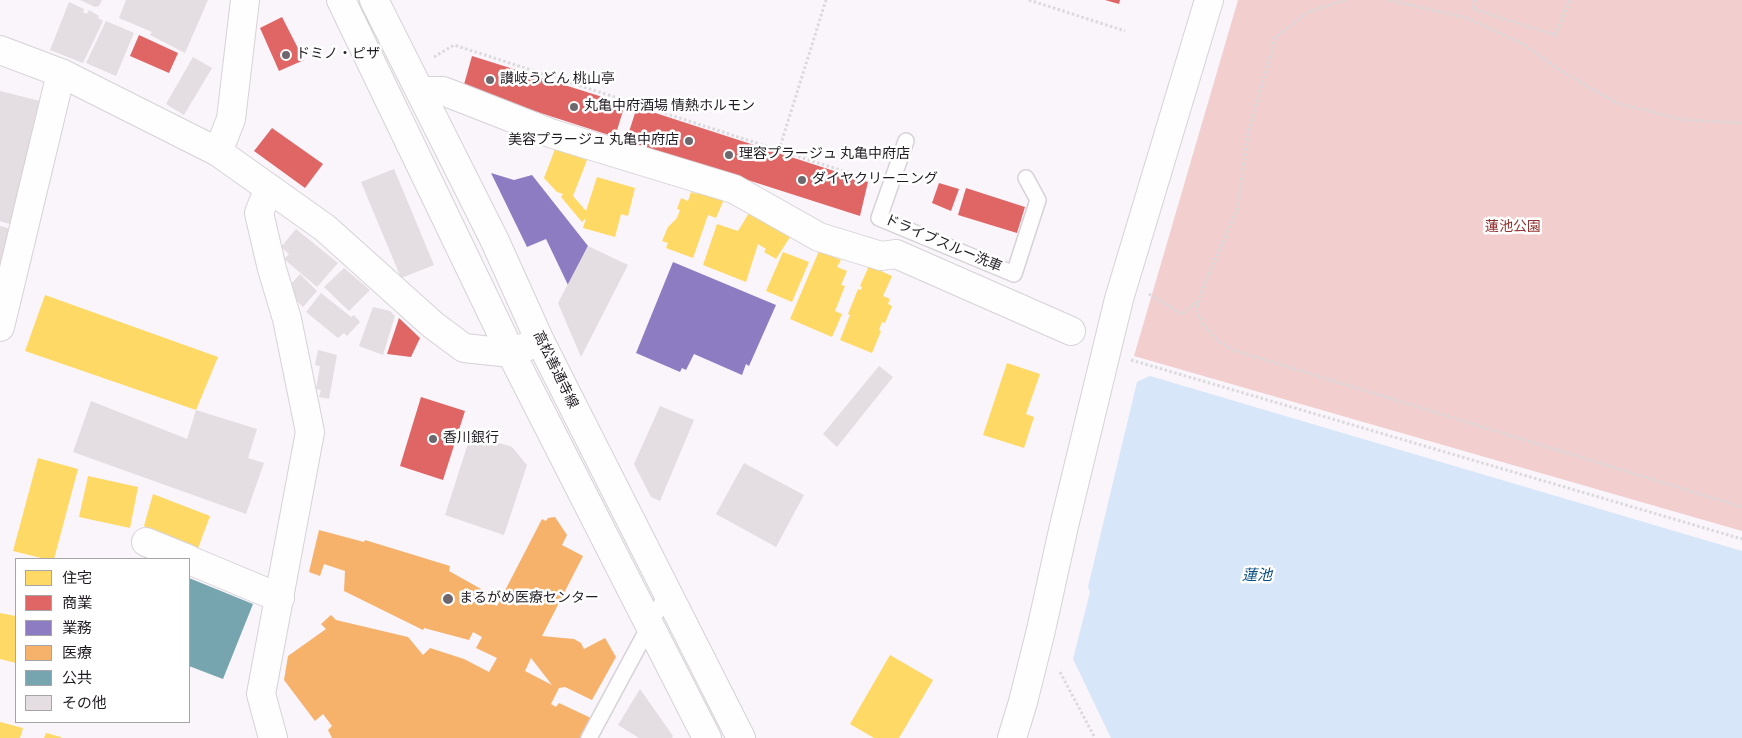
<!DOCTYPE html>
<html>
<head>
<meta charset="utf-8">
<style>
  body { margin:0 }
  #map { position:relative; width:1742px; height:738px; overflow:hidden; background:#f9f5fa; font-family:"Titillium Web","Noto Sans JP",sans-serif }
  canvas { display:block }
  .legend { position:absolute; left:15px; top:558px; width:175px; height:165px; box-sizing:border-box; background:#fff; border:1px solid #a6a4a7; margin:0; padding:6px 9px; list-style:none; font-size:15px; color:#211c23 }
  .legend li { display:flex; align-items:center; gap:10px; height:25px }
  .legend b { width:25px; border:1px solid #a6a4a7 }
</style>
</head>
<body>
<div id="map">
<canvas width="1742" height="738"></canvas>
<ul class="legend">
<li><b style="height:14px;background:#ffd966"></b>住宅</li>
<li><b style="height:14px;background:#e06666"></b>商業</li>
<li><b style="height:14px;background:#8e7cc3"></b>業務</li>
<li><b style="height:14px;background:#f6b26b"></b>医療</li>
<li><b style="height:14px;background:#76a5af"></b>公共</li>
<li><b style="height:14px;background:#e4dde1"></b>その他</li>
</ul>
</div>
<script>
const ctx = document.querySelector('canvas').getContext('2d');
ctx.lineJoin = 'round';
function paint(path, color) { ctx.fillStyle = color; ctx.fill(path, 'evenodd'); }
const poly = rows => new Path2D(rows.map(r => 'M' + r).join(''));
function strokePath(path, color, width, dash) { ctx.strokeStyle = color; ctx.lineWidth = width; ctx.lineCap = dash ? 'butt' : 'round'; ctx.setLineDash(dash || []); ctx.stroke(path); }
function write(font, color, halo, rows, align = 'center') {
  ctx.font = font + ' "Titillium Web","Noto Sans JP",sans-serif'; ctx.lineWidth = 5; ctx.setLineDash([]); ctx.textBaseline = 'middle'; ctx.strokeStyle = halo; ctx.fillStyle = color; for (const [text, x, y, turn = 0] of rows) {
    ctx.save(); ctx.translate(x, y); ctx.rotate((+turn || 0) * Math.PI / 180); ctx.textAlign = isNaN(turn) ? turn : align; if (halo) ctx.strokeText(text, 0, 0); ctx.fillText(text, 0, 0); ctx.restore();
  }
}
const green = poly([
  [1238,0,1742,0,1742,531,1134,356]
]);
const water = poly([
  [1150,376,1742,551,1742,738,1111,738,1073,659,1090,592,1088,587,1137,382]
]);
const homes = poly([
  [555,149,587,160,573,196,586,211,597,177,635,188,628,216,621,214,615,237,583,228,586,218,582,222,561,197,563,194,557,192,544,178],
  [700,188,725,197,716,218,708,215,693,258,666,248,668,243,662,241,668,227,677,218,680,210,677,209,681,198,688,201,691,192,697,194],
  [749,213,790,237,776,259,764,252,766,249,758,244,746,282,703,265,717,224,738,231],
  [819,251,841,260,837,267,847,271,841,285,845,286,835,311,842,314,832,337,790,319],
  [783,252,809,262,792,302,766,291],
  [869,266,892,276,883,296,890,299,888,304,892,306,885,323,882,322,879,330,881,331,872,353,840,340,850,315,848,314,858,289,861,290,862,287,860,286],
  [45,295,218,357,196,410,25,351],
  [1007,363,1040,374,1026,414,1034,417,1024,448,983,435],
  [38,458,78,469,54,559,45,559,13,551],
  [88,476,138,487,130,528,79,517],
  [153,494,210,516,197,551,144,526],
  [0,613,16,616,16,663,0,659],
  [890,655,933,680,899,738,874,738,850,724],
  [0,722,23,728,20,738,0,738],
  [46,733,61,737,61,738,44,738]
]);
const shops = poly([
  [1105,0,1120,0,1119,4],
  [282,17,304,60,279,71,260,28],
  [139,35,178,53,169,73,130,56],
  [472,56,625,104,615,137,463,88],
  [637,107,868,182,860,216,626,141],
  [272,128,323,164,305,188,254,151],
  [939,183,959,189,951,211,932,203],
  [966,188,1025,207,1017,233,958,215],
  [399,318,420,338,411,357,387,354],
  [421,397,465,411,443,480,400,466]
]);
const offices = poly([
  [491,173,514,180,532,175,588,246,568,285,546,239,527,247],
  [673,262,776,305,749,366,746,364,742,375,694,354,686,370,682,368,680,372,636,353]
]);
const health = poly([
  [555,517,567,535,562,545,583,556,542,636,574,639,581,643,584,649,605,638,616,657,592,700,565,687,559,688,551,704,556,707,559,703,593,719,582,738,332,738,328,730,332,726,323,714,315,721,284,680,288,656,326,629,321,624,331,615,336,620,408,637,423,655,430,648,464,659,489,672,497,658,476,648,482,637,473,632,469,640,424,628,423,630,344,591,345,571,324,564,320,576,309,572,319,530,364,542,365,540,450,566,449,571,490,594,487,601,497,606,542,519,546,521,548,518],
  [531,658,552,685,525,671]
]);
const public = poly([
  [189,578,253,604,223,679,189,666]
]);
const building = poly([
  [80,0,102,0,99,6,95,7],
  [126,0,208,0,185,53,150,35,152,32,119,18],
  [69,2,84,9,83,12,87,14,89,10,99,16,98,18,103,21,83,63,50,50],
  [106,21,134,33,116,76,86,63],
  [193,57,212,68,184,115,166,104],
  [0,91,48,103,16,226,0,221],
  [394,169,434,265,401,278,361,182],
  [0,226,15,230,7,264,0,263],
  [296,229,338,263,317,287,284,259,289,254,281,247],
  [588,246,628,265,581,357,558,303],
  [344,268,370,290,349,311,324,287],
  [300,274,317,291,303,307,296,300,292,283],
  [321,293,351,317,354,315,360,322,347,336,344,333,338,338,306,312],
  [373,307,390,311,395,316,383,355,359,346],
  [318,350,337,355,329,399,319,397,321,390,316,389,320,366,315,365],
  [879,366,893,377,837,447,823,434],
  [91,401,187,439,196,410,257,429,248,458,264,463,246,514,73,452],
  [660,406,694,420,660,501,651,497,634,464],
  [471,434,512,447,527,465,504,535,445,515],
  [744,463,804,495,776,547,716,514],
  [640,689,673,736,672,738,639,738,618,725]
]);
const path = poly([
  [1029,0,1125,31],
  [1345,0,1308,12,1275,38,1248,134,1237,210,1204,285,1196,309,1203,324,1218,341,1233,350,1742,507],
  [1388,0,1467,18,1525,45,1561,71,1617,103,1684,120,1742,123],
  [1475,0,1473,9,1555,35,1570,0],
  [434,57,454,45,871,180],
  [779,150,826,0],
  [1149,294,1182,314,1198,301],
  [1131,360,1742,539],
  [1060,672,1095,738]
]);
const lane = poly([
  [906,141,879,218,1014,274,1038,200,1026,178],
  [589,738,667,593]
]);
const street = poly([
  [0,50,61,73,218,152,325,228,433,325,464,348,511,353,540,341],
  [420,91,443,91,553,134,734,189,819,237,881,256,896,254,1071,331],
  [218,152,231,119,245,0],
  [269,188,259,213,272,269,287,319,310,432,261,694,273,738],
  [0,327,61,73],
  [146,542,188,559],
  [189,560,280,598]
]);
const secondary = poly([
  [1012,738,1023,702,1041,630,1064,526,1119,299,1209,0]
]);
const primary = poly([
  [341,0,511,353,707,738],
  [374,0,494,239,540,341,741,738]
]);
const markers = [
  [286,55,5,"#6d686e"],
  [490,80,5,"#6d686e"],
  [574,107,5,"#6d686e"],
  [689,141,5,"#6d686e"],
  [729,155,5,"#6d686e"],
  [802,180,5,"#6d686e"],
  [433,439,5,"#6d686e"],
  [448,599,6,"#6d686e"]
];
const poiNames = [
  ["ドミノ・ピザ",296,55],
  ["讃岐うどん 桃山亭",500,80],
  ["丸亀中府酒場 情熱ホルモン",584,107],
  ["美容プラージュ 丸亀中府店",679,141,"right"],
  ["理容プラージュ 丸亀中府店",739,155],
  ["ダイヤクリーニング",812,180],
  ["香川銀行",443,439],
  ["まるがめ医療センター",459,599]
];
const parkNames = [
  ["蓮池公園",1513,228]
];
const streetNames = [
  ["ドライブスルー洗車",943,244,23],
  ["高松善通寺線",555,370,64]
];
const waterNames = [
  ["蓮池",1257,576]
];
paint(green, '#f2cfce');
paint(water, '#d7e7f9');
paint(homes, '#ffd966');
paint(shops, '#e06666');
paint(offices, '#8e7cc3');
paint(health, '#f6b26b');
paint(public, '#76a5af');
paint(building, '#e4dde1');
strokePath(lane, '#d6d2d7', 18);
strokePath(street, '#d6d2d7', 30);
strokePath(secondary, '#d6d2d7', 30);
strokePath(primary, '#d6d2d7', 30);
strokePath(path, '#dad9db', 3, [2.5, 2.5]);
strokePath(lane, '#fefefe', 15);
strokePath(street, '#fefefe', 28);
strokePath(secondary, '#fefefe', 28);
strokePath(primary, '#fefefe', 28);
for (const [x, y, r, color] of markers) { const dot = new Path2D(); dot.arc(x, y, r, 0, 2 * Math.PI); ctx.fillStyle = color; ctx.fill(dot); strokePath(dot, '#fff', 2); }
write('14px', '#211c23', '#fff', poiNames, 'left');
write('14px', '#933230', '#fff', parkNames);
write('14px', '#211c23', '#fff', streetNames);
write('italic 15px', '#054f81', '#fff', waterNames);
</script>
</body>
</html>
